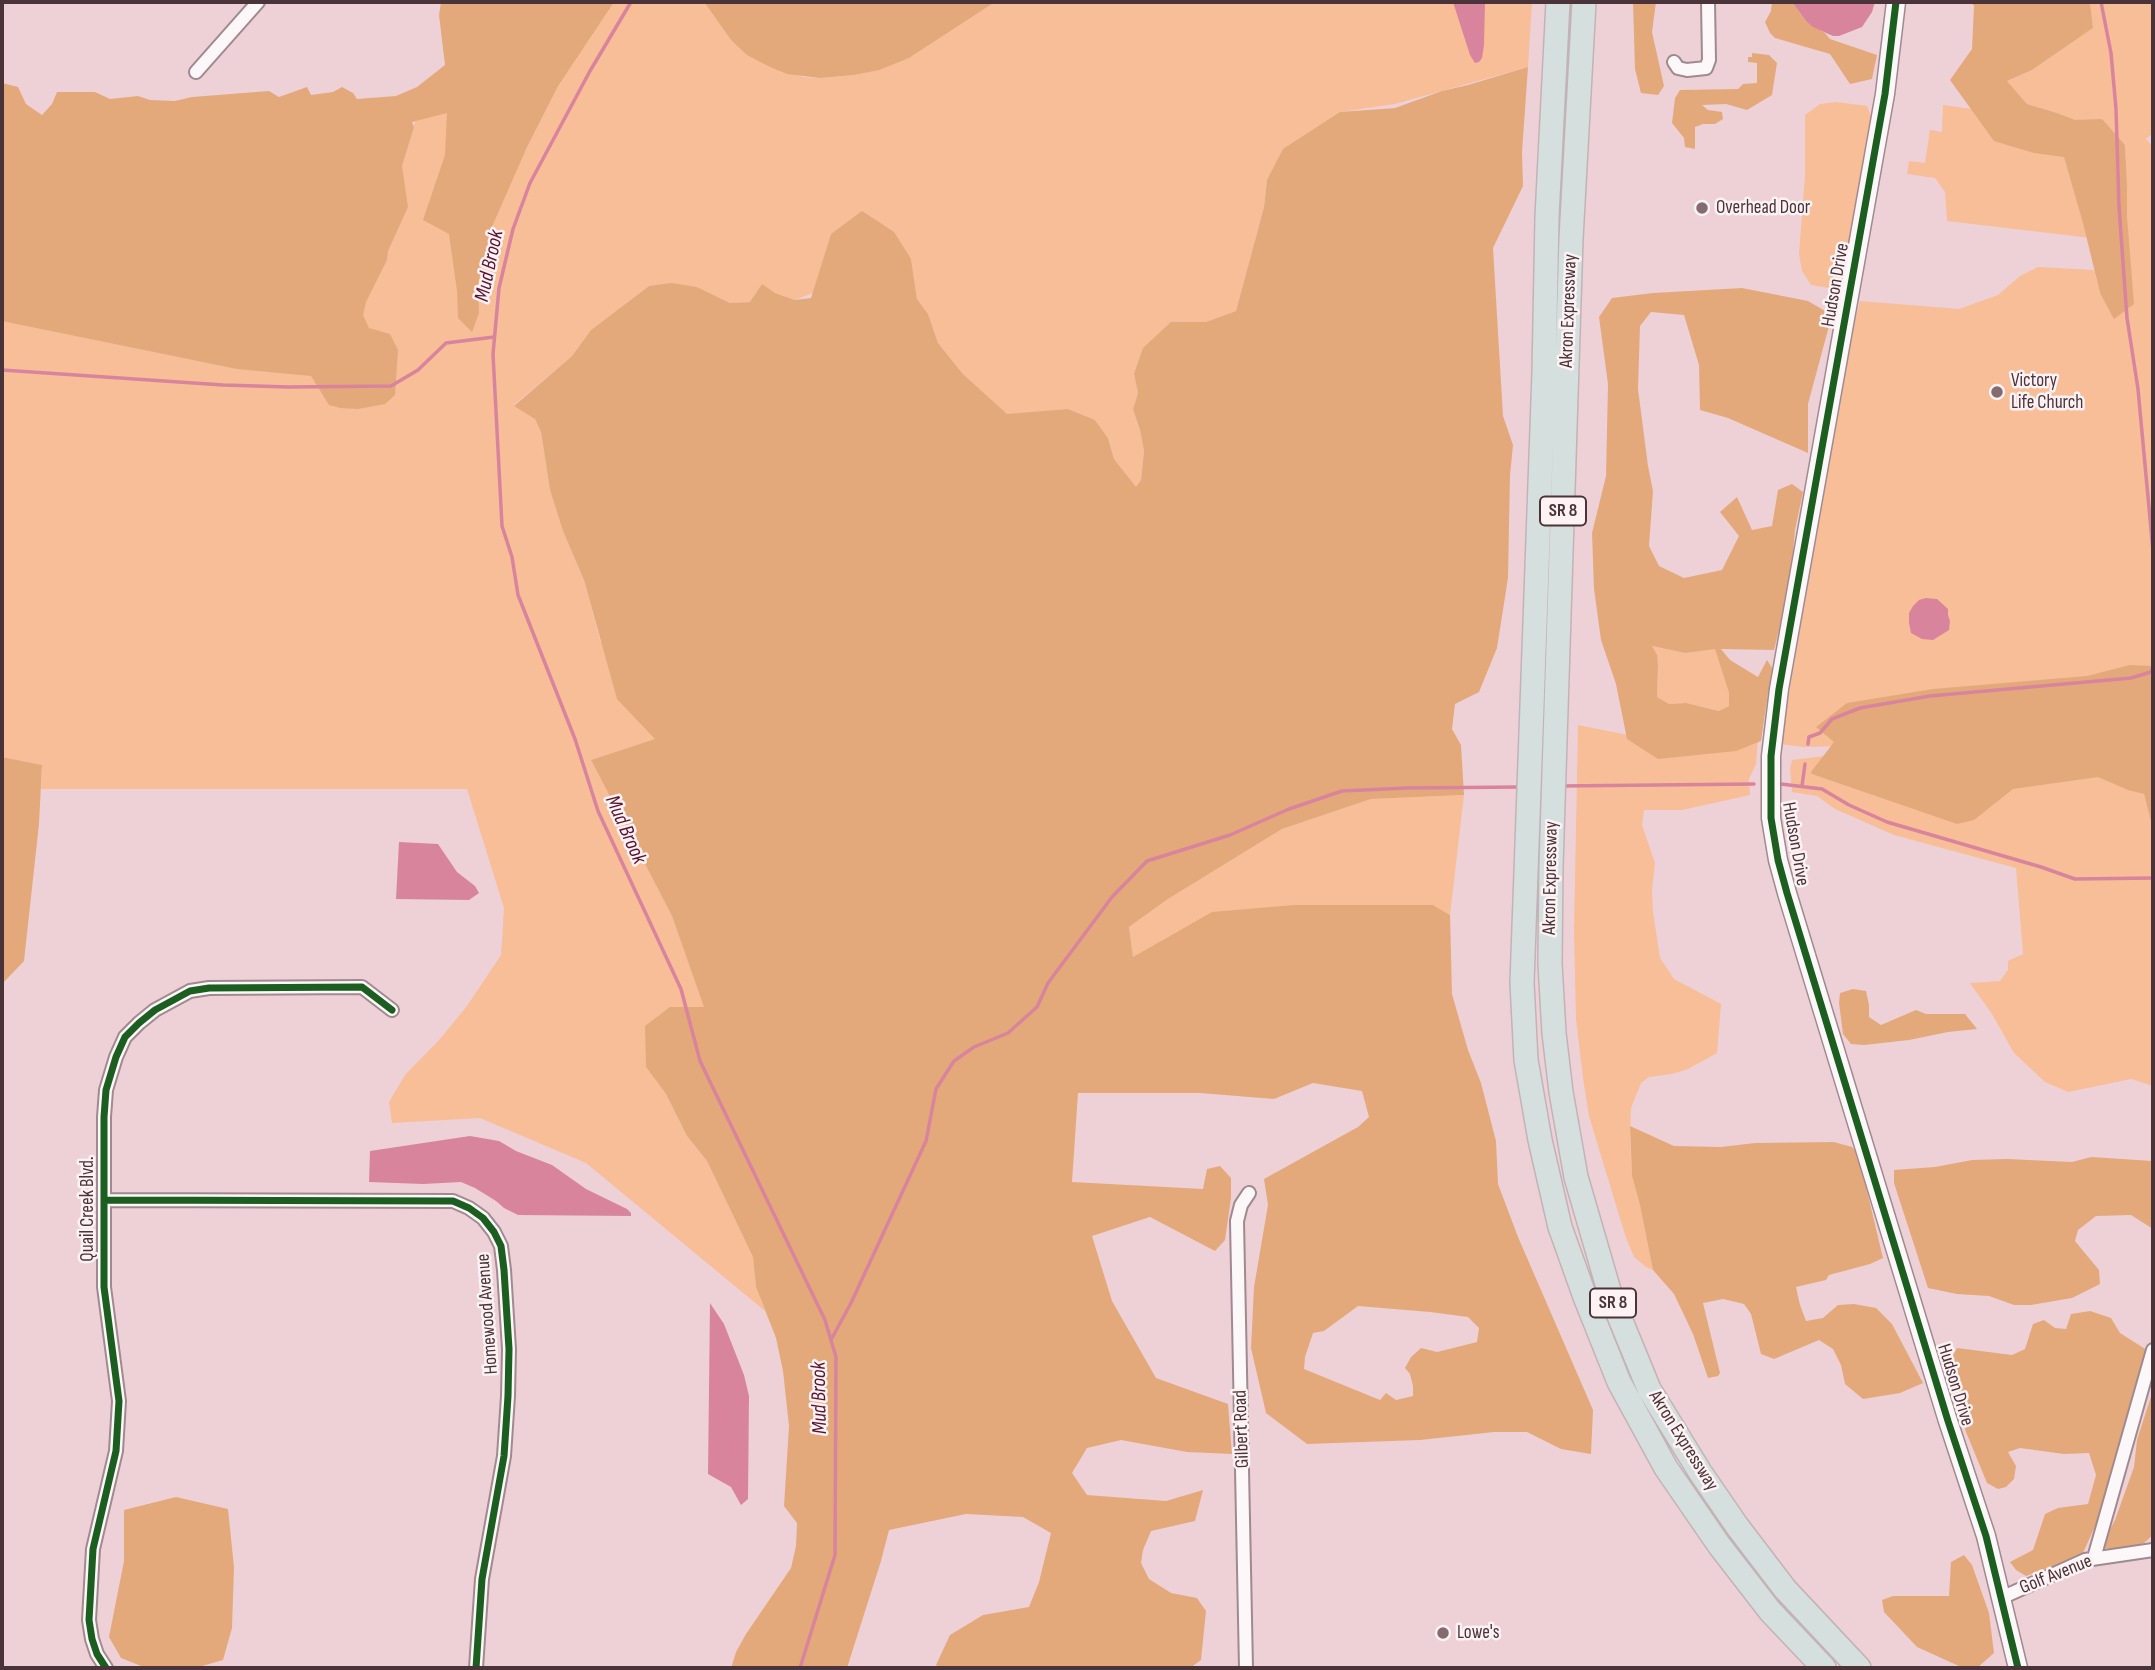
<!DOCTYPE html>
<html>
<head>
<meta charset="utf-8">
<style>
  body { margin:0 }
  #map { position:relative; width:2155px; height:1670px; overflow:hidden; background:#eed1d7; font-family:"Sofia Sans Condensed",sans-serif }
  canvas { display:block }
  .frame { position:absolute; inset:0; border:4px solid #4a3439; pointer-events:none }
</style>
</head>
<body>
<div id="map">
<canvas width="2155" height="1670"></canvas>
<div class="frame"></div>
</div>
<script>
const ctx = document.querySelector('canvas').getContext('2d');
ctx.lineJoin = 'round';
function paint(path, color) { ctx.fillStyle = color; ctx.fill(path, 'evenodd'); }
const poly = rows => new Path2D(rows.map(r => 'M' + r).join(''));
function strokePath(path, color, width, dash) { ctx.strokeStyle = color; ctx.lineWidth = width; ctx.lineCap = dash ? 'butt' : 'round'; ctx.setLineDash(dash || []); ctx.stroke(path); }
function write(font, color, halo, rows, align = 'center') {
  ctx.font = font + ' "Sofia Sans Condensed",sans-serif'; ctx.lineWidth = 5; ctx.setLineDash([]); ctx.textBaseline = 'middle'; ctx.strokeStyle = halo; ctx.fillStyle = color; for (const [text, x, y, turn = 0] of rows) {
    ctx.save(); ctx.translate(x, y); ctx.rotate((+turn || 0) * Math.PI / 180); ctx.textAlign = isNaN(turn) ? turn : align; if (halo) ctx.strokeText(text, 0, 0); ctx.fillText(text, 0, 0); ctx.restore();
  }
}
const green = poly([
  [478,2,704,2,731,40,770,67,804,77,820,78,854,75,909,58,995,2,1532,2,1528,67,1395,104,1340,112,1267,180,1264,207,1236,311,1206,322,1171,322,1134,374,1138,393,1133,409,1140,430,1144,451,1141,480,1136,488,1114,459,1108,438,1095,420,1068,409,1007,415,963,374,938,343,928,314,917,299,911,259,848,223,831,234,813,293,795,300,775,293,750,302,730,303,697,287,649,286,591,330,572,356,514,405,535,419,541,432,550,490,563,531,584,580,600,640,656,739,591,760,672,916,705,1007,670,1007,646,1067,666,1094,687,1136,707,1161,753,1257,756,1287,765,1311,586,1163,480,1118,392,1123,389,1102,405,1075,440,1039,467,1006,501,955,504,908,467,789,41,789,42,765,2,757,2,303,402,166,419,108,461,39],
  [2090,2,2153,2,2153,133,2146,139,2153,146,2153,705,1840,746,1804,747,1780,744,1852,332,1860,301,1959,309,1998,295,2020,276,2038,267,2094,270,2100,293,2127,217,2127,184,2125,144,2057,113,2027,104,2007,81,2032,70,2093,28],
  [1836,102,1867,106,1871,116,1844,277,1842,283,1829,288,1811,285,1802,271,1799,254,1805,176,1805,115,1820,104],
  [1943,105,1979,110,2093,147,2091,238,1947,221,1945,192,1935,178,1907,174,1909,161,1925,163,1930,130,1942,132],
  [1651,646,1685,653,1715,648,1729,693,1729,706,1720,711,1686,703,1669,704,1657,697,1658,665],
  [2109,721,2144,794,2153,829,2153,1086,2131,1079,2068,1092,2045,1082,2014,1053,1992,1014,1970,983,2000,981,2008,970,2008,961,2023,954,2016,868,1894,835,1835,809,1817,796,1792,792,1790,769,1792,760],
  [1578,725,1628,735,1759,728,1756,764,1749,779,1750,795,1682,810,1644,810,1642,825,1655,863,1652,889,1653,912,1660,958,1674,979,1721,1004,1717,1053,1688,1069,1672,1074,1649,1077,1641,1083,1631,1108,1630,1139,1632,1176,1641,1208,1653,1270,1646,1267,1634,1257,1625,1235,1589,1116,1583,1078,1576,1019,1574,931],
  [1464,795,1450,915,1433,905,1294,905,1175,933,1133,958,1129,927,1168,899,1282,829,1371,799]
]);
const forest = poly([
  [441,2,614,2,558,86,527,147,491,229,478,284,479,313,472,332,458,318,457,291,449,234,423,220,445,155,447,113,412,122,414,127,402,166,408,207,388,251,387,260,366,302,363,315,369,328,390,334,398,350,395,395,385,404,358,409,340,408,329,405,311,376,237,369,2,321,2,83,18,87,26,104,42,115,52,104,57,92,95,92,110,99,138,96,150,100,175,101,192,97,269,91,279,97,307,87,311,95,333,92,342,87,353,93,357,99,396,96,417,87,445,65,439,15],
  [704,2,995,2,909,58,879,70,854,75,820,78,787,74,770,67,747,55,731,40],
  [1633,2,1656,2,1652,32,1664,86,1658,95,1641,93,1635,69],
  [1772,2,1792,2,1806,21,1825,33,1830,39,1877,55,1872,79,1850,84,1830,54,1775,38,1770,33,1765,22,1771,11],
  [1971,2,2090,2,2093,28,2032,70,2007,81,2027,104,2057,113,2075,120,2102,119,2125,145,2127,184,2127,217,2134,304,2114,319,2100,293,2083,223,2064,157,2034,153,1994,141,1950,80,1972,49,1974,6],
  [1752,53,1769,55,1777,63,1772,95,1747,110,1726,104,1702,105,1708,110,1722,112,1723,119,1715,124,1703,124,1695,127,1695,149,1685,147,1684,138,1672,123,1675,98,1680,90,1738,89,1743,84,1757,83,1757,63,1748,62,1748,57,1752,57],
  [1528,67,1522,152,1523,186,1493,248,1503,416,1513,445,1510,475,1508,578,1497,648,1479,692,1455,704,1452,729,1461,745,1464,795,1371,799,1282,829,1168,899,1129,927,1133,957,1212,912,1294,905,1433,905,1450,915,1452,994,1468,1050,1481,1083,1496,1141,1498,1184,1518,1237,1593,1410,1591,1454,1561,1449,1527,1432,1494,1432,1420,1440,1307,1444,1266,1413,1251,1348,1254,1287,1268,1205,1264,1179,1358,1127,1369,1117,1362,1091,1313,1083,1274,1099,1200,1093,1078,1093,1072,1182,1203,1189,1207,1169,1220,1166,1231,1178,1231,1198,1225,1240,1215,1251,1150,1217,1092,1236,1112,1301,1156,1378,1228,1404,1232,1454,1187,1452,1121,1440,1087,1448,1072,1473,1087,1495,1166,1501,1203,1490,1195,1521,1151,1531,1143,1550,1141,1563,1149,1579,1171,1593,1197,1598,1206,1611,1201,1660,1190,1668,940,1668,936,1665,950,1635,983,1615,1029,1607,1039,1582,1051,1533,1023,1517,966,1514,889,1530,881,1561,847,1668,731,1668,736,1652,746,1634,791,1568,796,1546,797,1523,784,1506,789,1426,783,1371,776,1338,756,1287,753,1257,707,1161,687,1136,666,1094,646,1067,645,1026,670,1007,704,1007,672,916,591,760,655,739,617,699,584,580,563,531,550,490,541,432,535,419,514,406,572,356,591,330,649,286,671,283,697,287,730,303,750,302,762,284,775,293,795,300,811,298,831,234,862,211,894,232,911,259,917,299,928,314,938,343,963,374,1007,414,1068,409,1095,420,1108,438,1114,459,1136,487,1141,480,1144,451,1140,430,1133,409,1138,393,1134,374,1143,348,1171,322,1206,322,1236,311,1264,207,1267,180,1283,149,1340,112,1395,108,1442,91,1468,85],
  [1358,1306,1430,1312,1468,1317,1479,1328,1477,1342,1437,1352,1421,1348,1411,1357,1405,1368,1410,1374,1413,1386,1413,1396,1396,1400,1386,1393,1380,1400,1304,1369,1305,1357,1313,1333,1324,1331],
  [1742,288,1808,301,1832,315,1808,404,1808,453,1728,418,1700,410,1699,365,1684,315,1651,312,1640,326,1638,389,1648,466,1653,491,1649,546,1659,566,1684,578,1722,570,1739,536,1720,512,1737,497,1752,530,1772,526,1778,490,1792,484,1803,492,1795,530,1790,586,1774,650,1721,649,1730,660,1758,677,1767,660,1774,671,1768,693,1761,741,1736,751,1658,759,1627,739,1616,684,1601,640,1594,589,1592,533,1606,476,1608,384,1599,317,1612,298,1653,293],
  [1652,646,1685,653,1715,649,1729,693,1729,706,1719,711,1686,703,1669,704,1657,697,1658,665,1657,655],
  [2130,665,2153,666,2153,829,2144,794,2128,790,2098,777,2013,789,1974,820,1957,824,1812,774,1811,772,1834,742,1816,727,1847,703,1933,689,2087,676],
  [2,757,42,765,39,824,24,961,2,984],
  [1853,989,1866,991,1869,1005,1869,1017,1881,1025,1916,1010,1926,1014,1965,1014,1977,1029,1948,1032,1909,1040,1864,1045,1851,1044,1843,1034,1839,1003,1840,993],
  [1630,1126,1674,1146,1721,1147,1755,1143,1834,1142,1852,1147,1858,1153,1883,1258,1870,1264,1829,1275,1826,1280,1796,1287,1800,1305,1806,1321,1823,1318,1838,1305,1854,1304,1876,1308,1892,1324,1923,1383,1900,1393,1863,1399,1845,1384,1841,1365,1833,1349,1819,1340,1774,1359,1761,1354,1751,1314,1744,1304,1723,1299,1703,1303,1720,1373,1718,1376,1708,1378,1693,1334,1674,1294,1653,1270,1640,1205,1632,1176],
  [2091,1157,2153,1161,2153,1229,2131,1215,2096,1216,2078,1230,2075,1241,2099,1270,2100,1284,2072,1298,2031,1305,2014,1305,1989,1296,1957,1294,1928,1288,1894,1183,1894,1170,1935,1167,1972,1160,2007,1159,2072,1162],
  [2090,1311,2111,1318,2120,1333,2150,1352,2110,1475,2097,1522,2083,1553,2062,1563,2026,1576,2016,1570,2010,1562,2033,1550,2045,1514,2058,1508,2088,1504,2096,1475,2089,1453,2064,1454,2020,1448,2008,1452,2016,1466,2014,1479,2006,1487,1998,1489,1987,1483,1966,1432,1957,1399,1952,1357,1957,1348,2012,1355,2025,1349,2033,1324,2044,1320,2055,1328,2066,1329,2071,1314],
  [2153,1390,2152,1498,2153,1499,2153,1535,2144,1543,2122,1550,2103,1548,2105,1539,2115,1520,2134,1467,2137,1440],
  [176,1497,228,1509,234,1567,232,1628,223,1660,195,1668,146,1668,121,1658,109,1637,124,1561,124,1510],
  [1964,1555,1972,1565,1989,1613,1994,1653,1977,1668,1961,1667,1917,1647,1884,1612,1882,1600,1893,1596,1949,1596,1951,1562]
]);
const water = poly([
  [1453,2,1485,2,1484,45,1482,58,1479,62,1475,63,1470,55],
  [1792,2,1875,2,1872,12,1862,27,1839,36,1833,36,1813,27,1806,21],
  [1926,598,1937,599,1948,609,1948,615,1950,621,1949,630,1933,640,1922,639,1911,633,1909,623,1909,613,1913,606,1919,600],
  [399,842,438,844,457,872,475,886,479,893,469,900,396,899],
  [470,1136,499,1141,516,1151,552,1165,586,1189,627,1209,631,1213,631,1216,518,1215,504,1208,496,1201,475,1188,461,1182,423,1184,369,1182,370,1151],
  [710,1303,724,1324,744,1375,749,1396,748,1499,741,1505,731,1487,708,1474]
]);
const stream = poly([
  [631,2,590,71,530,183,513,229,499,288,493,354,502,526,512,557,518,595,575,739,598,811,681,989,700,1061,825,1320,836,1357,835,1555,800,1668],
  [2101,2,2111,53,2116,109,2119,207,2127,318,2138,389,2153,551],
  [2,370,223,385,289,387,391,386,418,370,446,343,494,337],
  [1808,744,1809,737,1820,733,1832,719,1860,708,1930,696,2131,678,2151,672,2153,668],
  [1781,784,1822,789,1849,805,1887,822,2041,867,2075,879,2153,878],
  [1560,786,1754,784],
  [1802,786,1805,764],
  [832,1338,851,1303,926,1141,936,1089,954,1061,974,1047,1008,1033,1037,1007,1048,983,1112,897,1147,861,1230,835,1289,809,1342,791,1406,788,1521,787]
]);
const street = poly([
  [1674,62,1678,68,1687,70,1706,68,1709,60,1708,2],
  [196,72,258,2],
  [105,1200,453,1201,469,1208,483,1218,494,1232,501,1246,504,1270,509,1349,508,1396,504,1456,482,1579,476,1668],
  [2094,1558,2153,1350],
  [2001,1598,2085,1560,2153,1550],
  [106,1668,97,1654,92,1639,89,1620,93,1549,116,1451,119,1401,104,1287,104,1117,106,1090,116,1057,125,1037,139,1023,155,1010,190,991,209,988,362,987,392,1010],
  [1246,1668,1237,1221,1241,1205,1249,1193]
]);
const secondary = poly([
  [1896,2,1885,94,1779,689,1771,756,1771,818,1778,860,1787,893,1948,1421,1986,1536,2018,1668]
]);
const highway = poly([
  [1558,2,1547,217,1544,373,1522,983,1526,1060,1540,1140,1560,1227,1585,1297,1619,1382,1666,1468,1719,1545,1770,1611,1824,1668],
  [1584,2,1571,239,1551,866,1550,964,1554,1033,1561,1092,1576,1177,1610,1294,1649,1389,1700,1472,1737,1526,1785,1589,1859,1668]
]);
const cycleway = poly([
  [1896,2,1885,94,1779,689,1771,756,1771,818,1778,860,1787,893,1948,1421,1986,1536,2018,1668],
  [105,1200,453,1201,469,1208,483,1218,494,1232,501,1246,504,1270,509,1349,508,1396,504,1456,482,1579,476,1668],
  [106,1668,97,1654,92,1639,89,1620,93,1549,116,1451,119,1401,104,1287,104,1117,106,1090,116,1057,125,1037,139,1023,155,1010,190,991,209,988,362,987,392,1010]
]);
const markers = [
  [1702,208,7,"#836b70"],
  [1997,392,7,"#836b70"],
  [1443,1633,7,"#836b70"]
];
const shields = [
  [1563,511,46],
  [1613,1303,46]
];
const shieldNames = [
  ["SR 8",1563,511],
  ["SR 8",1613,1303]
];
const poiNames = [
  ["Overhead Door",1716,208],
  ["Victory",2011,381],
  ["Life Church",2011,403],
  ["Lowe's",1457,1633]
];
const streetNames = [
  ["Hudson Drive",1836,285,-80],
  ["Akron Expressway",1569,311,-88],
  ["Hudson Drive",1795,844,80],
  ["Akron Expressway",1551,878,-89],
  ["Quail Creek Blvd.",88,1209,-90],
  ["Homewood Avenue",488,1314,-94],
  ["Hudson Drive",1955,1385,73],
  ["Gilbert Road",1242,1429,-92],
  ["Akron Expressway",1683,1441,58],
  ["Golf Avenue",2056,1575,-22]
];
const waterNames = [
  ["Mud Brook",490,266,-78],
  ["Mud Brook",625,830,66],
  ["Mud Brook",820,1398,-91]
];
paint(green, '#f7be98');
paint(forest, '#e4a97a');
paint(water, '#d9849d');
strokePath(stream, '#d9849d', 3.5);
strokePath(street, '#a08a8f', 16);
strokePath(secondary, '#a08a8f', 21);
strokePath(highway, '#c3b3b7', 26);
strokePath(street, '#fcf8f9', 12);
strokePath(secondary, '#fcf8f9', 18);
strokePath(highway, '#d5dfde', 23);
strokePath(cycleway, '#1b5e20', 7);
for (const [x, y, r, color] of markers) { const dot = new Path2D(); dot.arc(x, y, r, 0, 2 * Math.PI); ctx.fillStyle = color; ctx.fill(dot); strokePath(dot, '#fef2f5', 2.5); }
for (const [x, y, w] of shields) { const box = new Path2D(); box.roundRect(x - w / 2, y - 14.5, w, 29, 5); ctx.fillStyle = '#fef2f5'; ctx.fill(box); strokePath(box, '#4a3439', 2); }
write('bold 18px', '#4a3439', null, shieldNames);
write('19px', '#4a3439', '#fef2f5', poiNames, 'left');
write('19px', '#4a3439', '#fef2f5', streetNames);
write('italic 21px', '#5a142e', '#fef2f5', waterNames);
</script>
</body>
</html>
